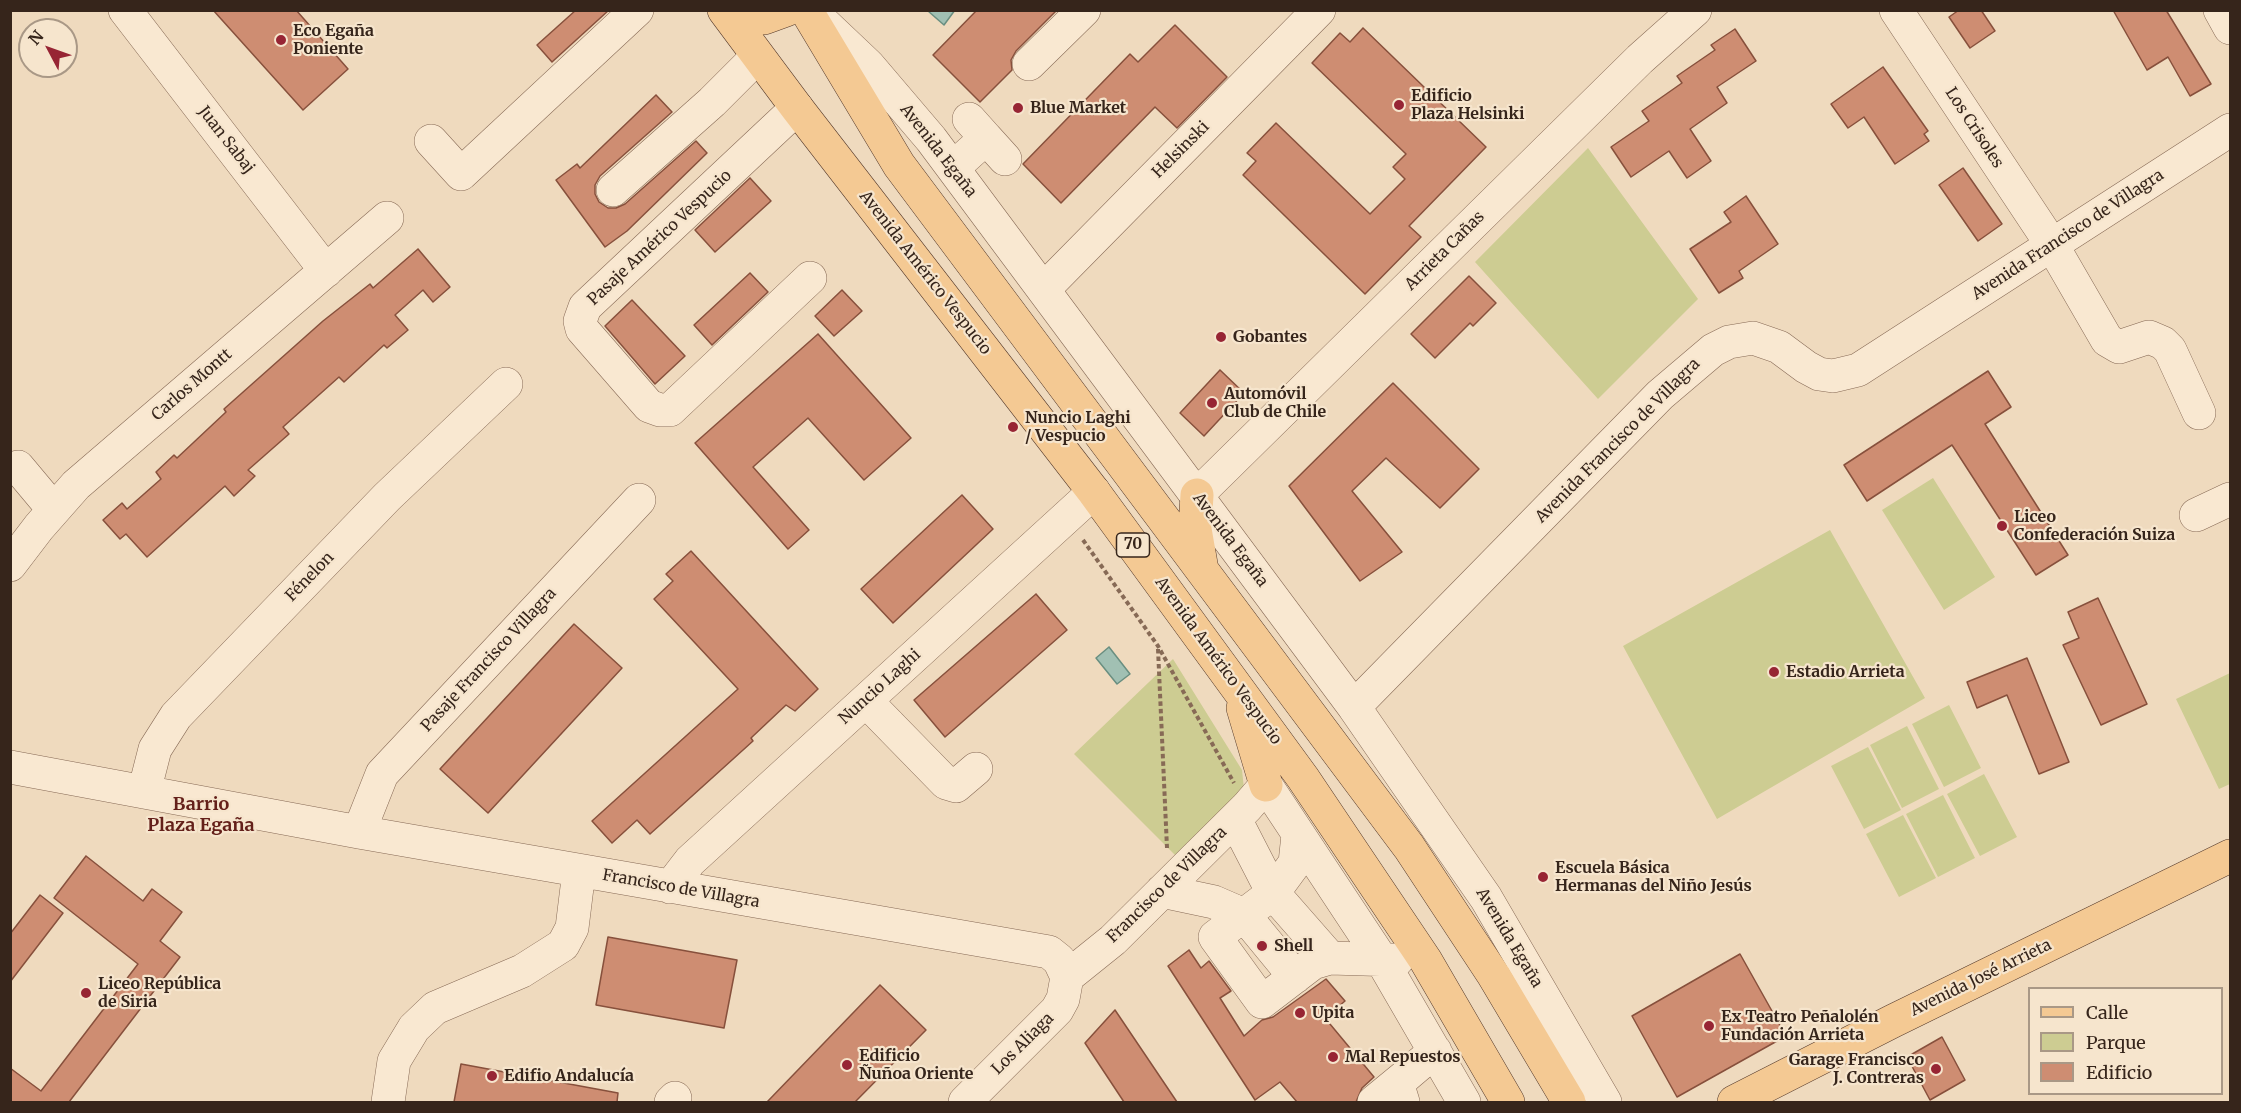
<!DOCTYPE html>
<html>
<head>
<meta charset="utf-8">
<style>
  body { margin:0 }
  #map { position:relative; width:2241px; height:1113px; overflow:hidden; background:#efdabe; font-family:Merriweather,serif }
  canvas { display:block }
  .frame { position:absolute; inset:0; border:12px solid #36251b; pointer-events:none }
  .legend { position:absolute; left:2028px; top:987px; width:195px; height:108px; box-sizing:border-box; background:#f6e5cd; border:2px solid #a99886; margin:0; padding:8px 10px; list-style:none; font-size:18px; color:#36251b }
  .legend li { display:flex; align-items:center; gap:12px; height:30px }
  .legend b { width:30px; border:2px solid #a99886 }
  .north { position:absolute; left:18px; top:18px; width:60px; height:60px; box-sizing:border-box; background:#f6e5cd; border:2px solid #a99886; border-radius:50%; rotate:311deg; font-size:16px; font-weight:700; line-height:24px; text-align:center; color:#36251b }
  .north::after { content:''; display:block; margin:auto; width:21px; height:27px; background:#972534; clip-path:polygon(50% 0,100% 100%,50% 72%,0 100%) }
</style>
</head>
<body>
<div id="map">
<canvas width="2241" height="1113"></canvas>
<div class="frame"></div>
<ul class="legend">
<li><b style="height:8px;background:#f4c993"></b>Calle</li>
<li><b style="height:16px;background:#cdcc92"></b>Parque</li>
<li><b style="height:16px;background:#ce8d72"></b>Edificio</li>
</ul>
<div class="north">N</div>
</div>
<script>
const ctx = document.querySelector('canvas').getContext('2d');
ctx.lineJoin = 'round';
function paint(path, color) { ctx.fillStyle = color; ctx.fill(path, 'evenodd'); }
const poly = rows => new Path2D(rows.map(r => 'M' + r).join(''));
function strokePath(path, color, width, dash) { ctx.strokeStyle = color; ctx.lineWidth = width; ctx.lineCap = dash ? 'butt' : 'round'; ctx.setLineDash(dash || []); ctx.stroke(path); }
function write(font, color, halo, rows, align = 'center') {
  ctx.font = font + ' Merriweather,serif'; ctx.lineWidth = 4.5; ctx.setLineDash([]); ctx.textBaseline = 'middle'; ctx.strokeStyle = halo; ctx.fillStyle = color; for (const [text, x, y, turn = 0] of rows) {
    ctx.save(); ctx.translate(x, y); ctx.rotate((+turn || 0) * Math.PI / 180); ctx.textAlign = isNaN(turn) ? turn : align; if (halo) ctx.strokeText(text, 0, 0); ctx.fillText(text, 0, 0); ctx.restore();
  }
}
const green = poly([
  [1588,148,1698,299,1598,399,1475,262],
  [1933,478,1995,577,1944,610,1882,510],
  [1830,530,1925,698,1717,819,1623,646],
  [1173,659,1242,770,1244,789,1178,858,1074,754],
  [2230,673,2230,784,2219,789,2176,699],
  [1949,705,1981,768,1944,787,1912,724],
  [1907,726,1939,789,1902,808,1870,745],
  [1868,747,1901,810,1864,829,1831,766],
  [1984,774,2017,837,1980,856,1947,794],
  [1943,795,1975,858,1938,877,1906,814],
  [1903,815,1936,878,1899,897,1866,834]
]);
const water = poly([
  [955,10,944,25,928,11,928,10,955,10],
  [1109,647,1130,674,1117,684,1096,658,1109,647]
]);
const building = poly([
  [213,10,296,10,348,69,303,110,213,10],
  [576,10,609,10,552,62,537,45,576,10],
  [977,10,1057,10,1016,51,1011,60,1012,70,980,102,933,55,977,10],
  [1959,10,1981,10,1995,31,1970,48,1949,17,1959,10],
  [2113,10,2166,10,2211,84,2190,96,2168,57,2147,70,2113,10],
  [1175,25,1227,77,1177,128,1155,107,1061,203,1023,164,1130,54,1138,62,1175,25],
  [1363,28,1486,147,1409,226,1421,237,1365,294,1243,175,1256,161,1247,153,1276,123,1370,214,1405,179,1393,167,1406,154,1312,63,1340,33,1350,42,1363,28],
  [1735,29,1756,61,1717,87,1727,103,1690,129,1711,161,1687,178,1669,151,1631,177,1611,147,1649,121,1642,111,1682,83,1677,76,1715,50,1711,45,1735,29],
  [1883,67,1928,131,1924,134,1929,141,1895,164,1864,117,1848,128,1831,104,1883,67],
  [656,95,672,112,600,176,595,185,595,194,599,202,608,208,616,208,625,204,696,141,707,153,627,231,605,247,556,180,577,164,580,168,656,95],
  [1963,168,2002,224,1978,241,1939,185,1963,168],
  [750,178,771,201,715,252,695,230,750,178],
  [1746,196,1778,244,1739,271,1743,278,1719,293,1690,249,1731,222,1724,212,1746,196],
  [418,249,450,287,433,302,423,290,395,315,408,330,387,348,384,345,344,382,339,377,283,427,289,434,248,470,255,476,234,496,225,486,147,557,126,534,120,539,103,520,122,503,127,509,161,479,156,472,174,455,177,458,226,412,224,409,323,321,370,284,373,288,418,249],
  [750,273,768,292,712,345,694,325,750,273],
  [1469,276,1496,303,1473,326,1470,323,1435,358,1411,334,1469,276],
  [842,290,862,311,834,336,815,316,842,290],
  [632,300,685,356,655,384,605,326,632,300],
  [818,334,911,438,864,480,808,418,753,467,809,530,788,549,695,443,818,334],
  [1220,370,1244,393,1204,436,1180,413,1220,370],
  [1988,371,2011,407,1985,424,2068,555,2036,575,1952,445,1867,501,1844,465,1988,371],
  [1393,383,1479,469,1440,508,1386,458,1352,491,1402,552,1360,581,1289,486,1393,383],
  [962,495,993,529,893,623,861,589,962,495],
  [691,551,818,689,795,711,786,705,751,738,753,741,650,834,637,820,612,843,592,821,738,689,654,599,673,581,666,574,691,551],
  [1036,594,1067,630,945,737,914,700,1036,594],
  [2098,598,2147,704,2101,725,2063,645,2079,638,2068,612,2098,598],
  [574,624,622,668,488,813,440,769,574,624],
  [2027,658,2069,762,2039,774,2007,695,1977,708,1967,682,2027,658],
  [86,856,143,901,152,889,182,912,160,941,180,957,69,1102,10,1102,10,1068,41,1091,138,964,54,898,86,856],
  [40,895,63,913,10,982,10,934,40,895],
  [608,937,737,960,724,1028,596,1005,608,937],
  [1189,950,1201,968,1209,961,1231,991,1220,998,1244,1036,1262,1020,1273,1017,1326,979,1345,1001,1325,1018,1374,1077,1362,1088,1356,1102,1297,1102,1280,1082,1255,1100,1168,966,1189,950],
  [1740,954,1786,1036,1677,1097,1632,1016,1740,954],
  [880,985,926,1030,855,1102,767,1102,880,985],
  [1115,1010,1177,1102,1124,1102,1085,1043,1115,1010],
  [1942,1037,1965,1080,1930,1100,1907,1057,1942,1037],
  [461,1064,618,1093,617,1102,454,1102,461,1064]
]);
const path = poly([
  [1083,540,1158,646,1234,783],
  [1158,649,1167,848]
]);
const minor = poly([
  [125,10,326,271],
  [1896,10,2052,245,2107,340,2119,347,2149,337,2163,343,2170,350,2199,413],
  [2220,10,2230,28],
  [812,12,868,65,931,139,1354,707,1486,898,1605,1102],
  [1029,64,1084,10],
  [797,108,585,307,580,321,582,329,649,406,660,410,670,410,810,278],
  [986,138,1005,159],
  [431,141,461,174,637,10],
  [953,168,986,138,969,119],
  [613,190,712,102,757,57],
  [1044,289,1319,10],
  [18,467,54,510],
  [1197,495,1640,59,1695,10],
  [2196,515,2230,499],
  [10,565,39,527,76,485,387,218],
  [866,701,946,783,956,786,976,769],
  [1354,707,1660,395,1713,350,1729,342,1753,338,1779,347,1806,367,1819,374,1833,376,1858,370,2230,130],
  [10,767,359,832,1049,952,1059,960,1067,977],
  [144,792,155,749,176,716,387,497,506,384],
  [1235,819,1273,893,1330,958],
  [359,832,382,774,639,500],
  [1298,835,1295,863,1273,893,1215,937,1262,1002,1313,963,1330,958,1397,960],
  [670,887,690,861,1094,492],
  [1162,891,1214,902,1244,915,1295,977],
  [1067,977,1113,940,1247,807,1266,785,1381,959,1464,1102],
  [388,1102,394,1061,414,1028,435,1008,522,971,563,945,572,928,579,871],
  [671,1102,675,1098],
  [965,1102,1057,1010,1063,999,1067,977],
  [1374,1102,1402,1079],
  [1403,1102,1399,1089,1402,1079,1435,1051]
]);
const major = poly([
  [724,10,797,108,1094,492,1303,778,1426,961,1508,1102],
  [726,10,745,16,764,18,786,10],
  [806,10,899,165,1409,847,1494,976,1569,1102],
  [1197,495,1195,529,1202,570],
  [1243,708,1266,785],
  [1734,1102,1893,1021,2230,856]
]);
const markers = [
  [281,40,6,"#972534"],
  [1399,105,6,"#972534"],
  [1018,108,6,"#972534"],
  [1221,337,6,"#972534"],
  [1212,403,6,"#972534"],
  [1013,427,6,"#972534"],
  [2002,526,6,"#972534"],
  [1774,672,6,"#972534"],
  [1543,877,6,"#972534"],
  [1262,946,6,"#972534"],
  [86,993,6,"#972534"],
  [1300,1013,6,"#972534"],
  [1709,1026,6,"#972534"],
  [1333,1057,6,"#972534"],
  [847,1065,6,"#972534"],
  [1936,1069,6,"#972534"],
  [492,1076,6,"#972534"]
];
const shields = [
  [1133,545,33]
];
const shieldNames = [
  ["70",1133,545]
];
const poiNames = [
  ["Eco Egaña",293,31],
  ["Poniente",293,49],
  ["Edificio",1411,96],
  ["Plaza Helsinki",1411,114],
  ["Blue Market",1030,108],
  ["Gobantes",1233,337],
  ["Automóvil",1224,394],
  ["Club de Chile",1224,412],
  ["Nuncio Laghi",1025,418],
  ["/ Vespucio",1025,436],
  ["Liceo",2014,517],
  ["Confederación Suiza",2014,535],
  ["Estadio Arrieta",1786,672],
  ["Escuela Básica",1555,868],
  ["Hermanas del Niño Jesús",1555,886],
  ["Shell",1274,946],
  ["Liceo República",98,984],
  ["de Siria",98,1002],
  ["Upita",1312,1013],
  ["Ex Teatro Peñalolén",1721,1017],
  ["Fundación Arrieta",1721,1035],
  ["Edificio",859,1056],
  ["Ñuñoa Oriente",859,1074],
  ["Mal Repuestos",1345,1057],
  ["Garage Francisco",1924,1060,"right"],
  ["J. Contreras",1924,1078,"right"],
  ["Edifio Andalucía",504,1076]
];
const streetNames = [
  ["Los Crisoles",1974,128,57],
  ["Juan Sabaj",226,140,52],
  ["Helsinski",1181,150,-45],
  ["Avenida Egaña",938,151,52],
  ["Avenida Francisco de Villagra",2068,235,-33],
  ["Pasaje Américo Vespucio",660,238,-43],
  ["Arrieta Cañas",1445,251,-45],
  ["Avenida Américo Vespucio",925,273,52],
  ["Carlos Montt",192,385,-41],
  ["Avenida Francisco de Villagra",1618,441,-45],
  ["Avenida Egaña",1230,540,53],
  ["Fénelon",310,577,-46],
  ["Pasaje Francisco Villagra",489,660,-47],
  ["Avenida Américo Vespucio",1218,661,54],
  ["Nuncio Laghi",880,687,-42],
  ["Francisco de Villagra",1167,885,-44],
  ["Francisco de Villagra",681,889,10],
  ["Avenida Egaña",1509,938,59],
  ["Avenida José Arrieta",1981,978,-26],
  ["Los Aliaga",1023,1044,-45]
];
const neighbourhoodNames = [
  ["Barrio",201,805],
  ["Plaza Egaña",201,826]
];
paint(green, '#cdcc92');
paint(water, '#a1c0b3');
strokePath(water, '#698e80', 1.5);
paint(building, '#ce8d72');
strokePath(building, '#87503c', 1.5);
strokePath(minor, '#876a56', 34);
strokePath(major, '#54392b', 34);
strokePath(path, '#876a56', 4, [4.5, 3]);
strokePath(minor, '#f9e8d1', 33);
strokePath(major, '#f4c993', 33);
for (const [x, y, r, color] of markers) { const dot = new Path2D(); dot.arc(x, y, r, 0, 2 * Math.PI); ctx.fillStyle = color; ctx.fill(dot); strokePath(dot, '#f6e5cd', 2); }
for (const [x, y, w] of shields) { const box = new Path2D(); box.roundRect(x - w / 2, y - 12, w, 24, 4.5); ctx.fillStyle = '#f6e5cd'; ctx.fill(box); strokePath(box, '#36251b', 1.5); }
write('bold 15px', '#36251b', null, shieldNames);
write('bold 16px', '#36251b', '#f6e5cd', poiNames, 'left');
write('16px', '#36251b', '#f6e5cd', streetNames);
write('bold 18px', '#64201a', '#f6e5cd', neighbourhoodNames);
</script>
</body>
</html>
